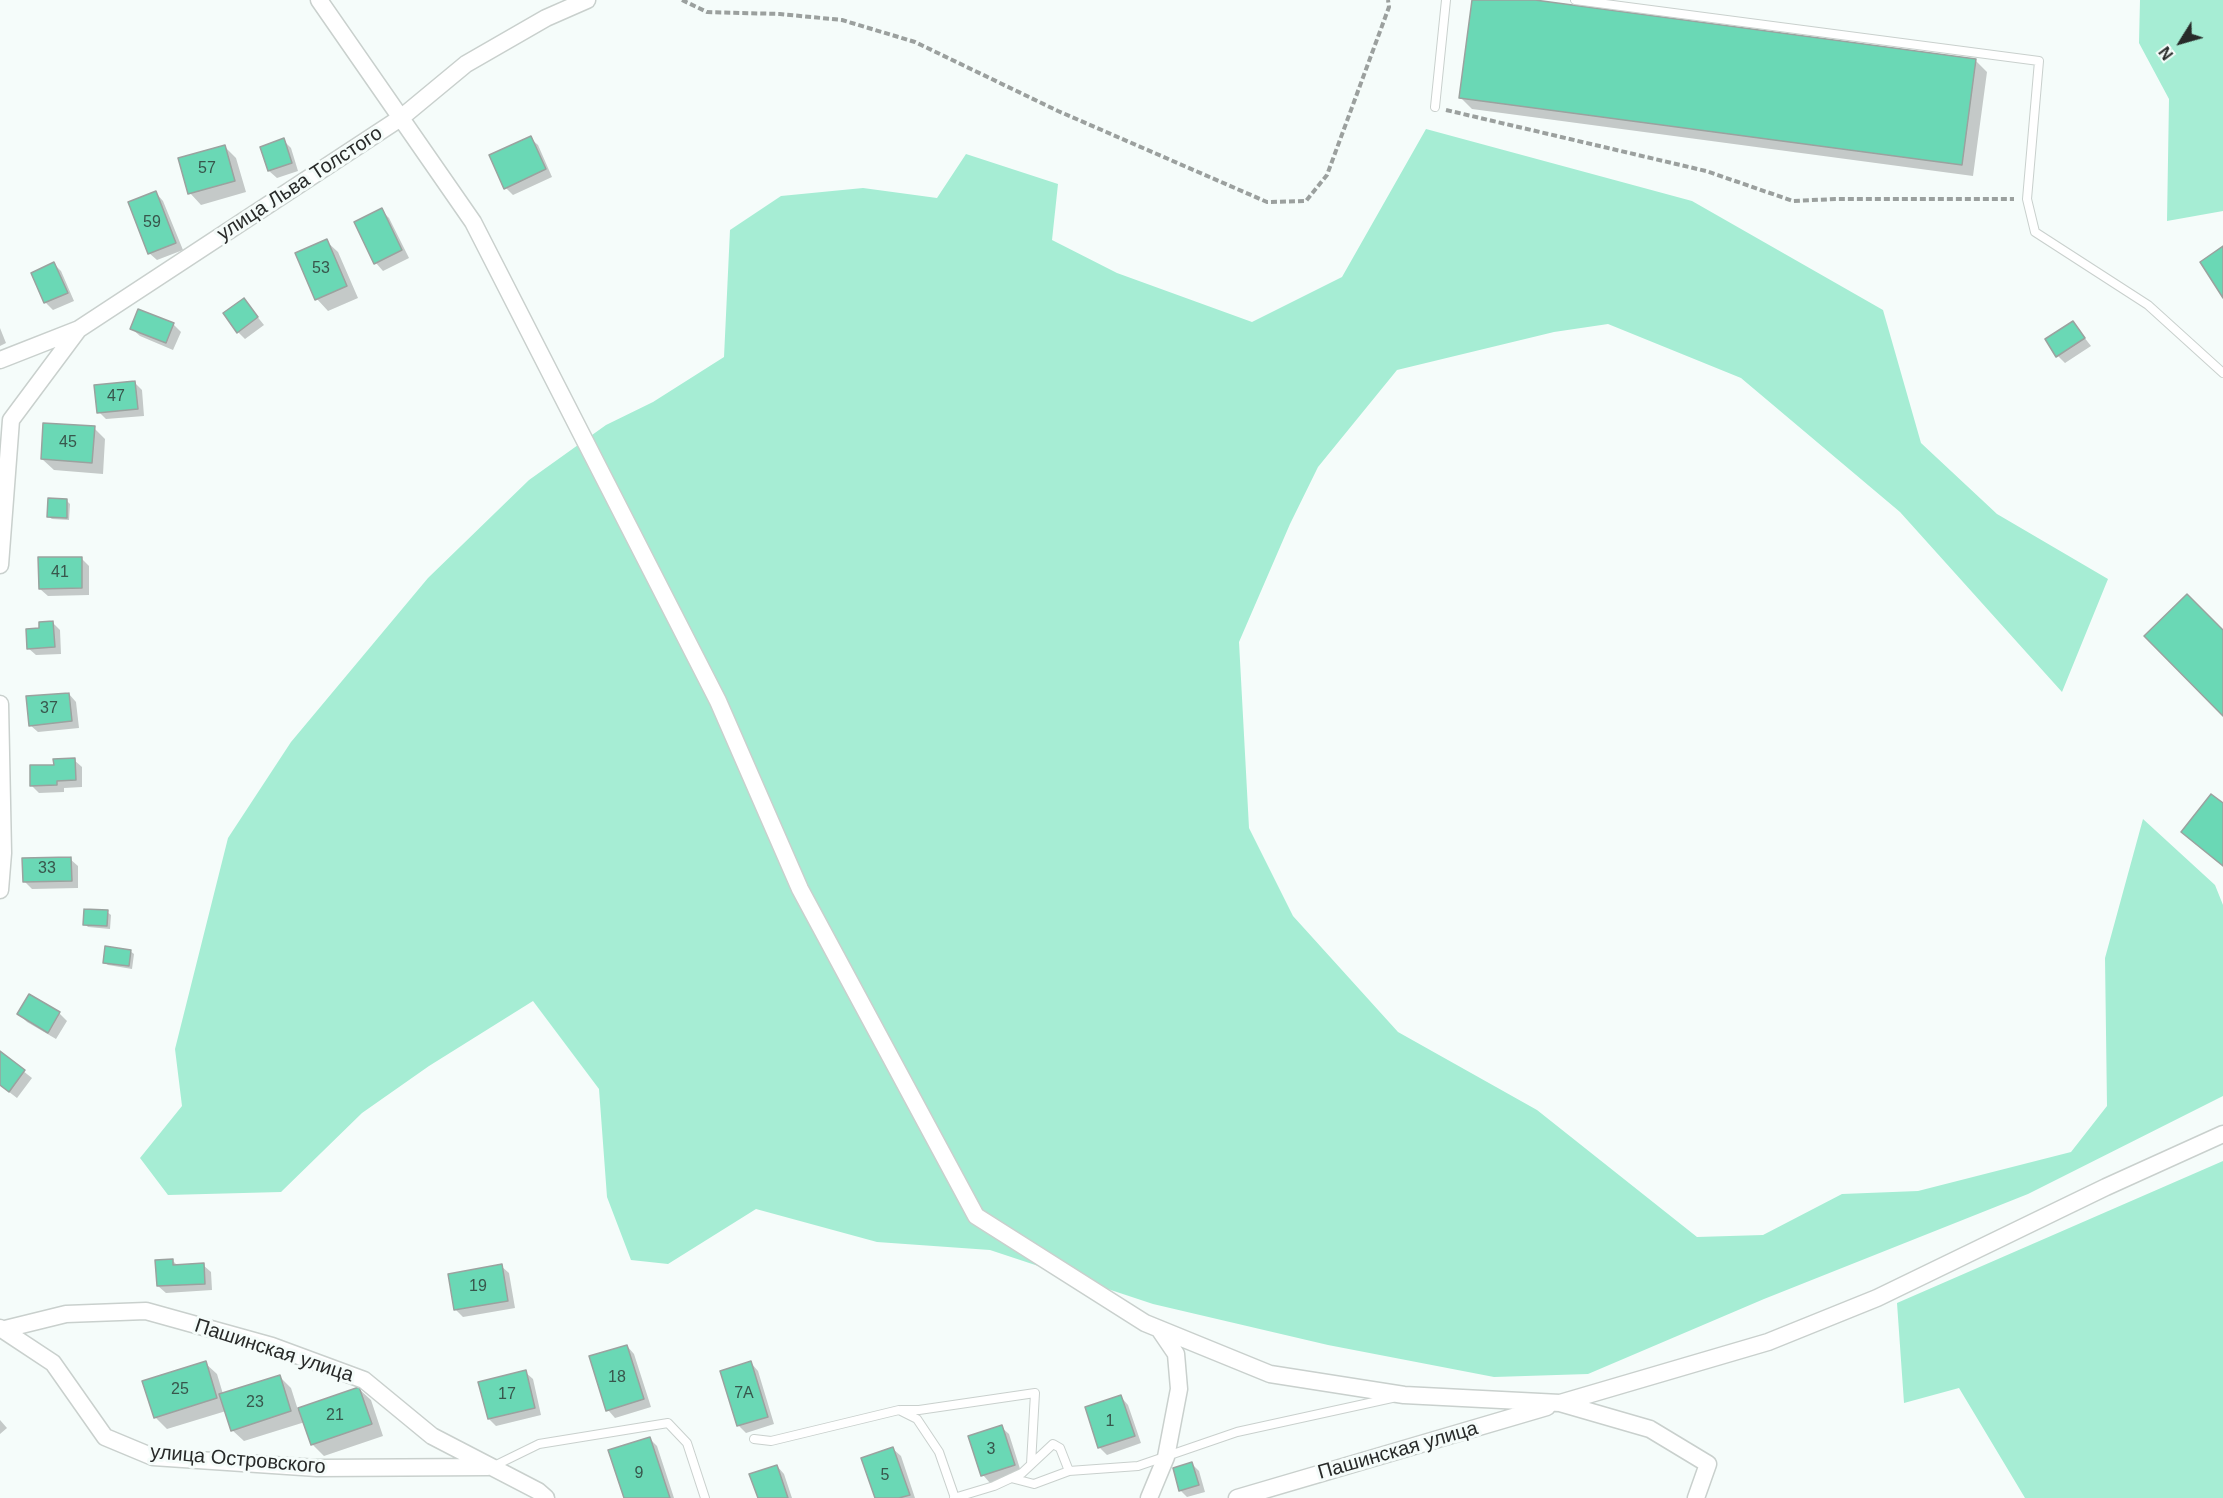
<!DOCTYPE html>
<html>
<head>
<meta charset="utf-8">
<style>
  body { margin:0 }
  #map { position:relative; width:2223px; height:1498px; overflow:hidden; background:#f5fcfa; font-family:Arial,sans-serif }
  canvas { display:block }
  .north { position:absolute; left:2151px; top:12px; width:60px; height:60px; -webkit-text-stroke:4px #f5fcfa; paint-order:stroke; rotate:233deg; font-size:16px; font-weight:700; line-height:24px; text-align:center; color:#282a29 }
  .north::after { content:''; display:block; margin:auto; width:21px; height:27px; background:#282a29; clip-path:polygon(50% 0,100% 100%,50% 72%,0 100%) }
</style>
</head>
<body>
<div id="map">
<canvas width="2223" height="1498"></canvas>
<div class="north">N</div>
</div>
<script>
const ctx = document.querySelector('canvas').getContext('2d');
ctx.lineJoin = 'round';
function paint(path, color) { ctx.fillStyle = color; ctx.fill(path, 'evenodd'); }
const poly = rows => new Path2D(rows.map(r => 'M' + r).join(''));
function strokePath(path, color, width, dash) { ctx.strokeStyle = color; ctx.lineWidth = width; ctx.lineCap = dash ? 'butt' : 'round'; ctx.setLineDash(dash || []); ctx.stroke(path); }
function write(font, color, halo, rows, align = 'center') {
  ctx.font = font + ' Arial,sans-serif'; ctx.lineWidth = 6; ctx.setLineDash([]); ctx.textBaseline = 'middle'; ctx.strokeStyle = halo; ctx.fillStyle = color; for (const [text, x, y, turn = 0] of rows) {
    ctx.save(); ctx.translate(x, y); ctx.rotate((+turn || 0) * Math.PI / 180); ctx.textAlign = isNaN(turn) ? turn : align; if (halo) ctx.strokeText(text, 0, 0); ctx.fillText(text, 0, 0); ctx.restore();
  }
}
const green = poly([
  [2140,0,2223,0,2223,211,2167,221,2169,99,2139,43],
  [1426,129,1692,201,1883,310,1921,443,1997,514,2108,579,2062,692,1900,512,1741,378,1608,324,1554,332,1397,370,1318,467,1290,524,1239,642,1249,828,1293,916,1398,1032,1537,1110,1697,1237,1763,1235,1842,1194,1918,1191,2071,1152,2107,1106,2105,958,2143,819,2215,885,2223,905,2223,1096,2028,1194,1764,1299,1588,1374,1494,1377,1328,1345,1153,1304,990,1250,877,1242,756,1209,668,1264,631,1260,607,1197,599,1089,533,1001,429,1066,362,1113,281,1192,168,1195,140,1158,182,1106,175,1049,228,838,291,742,428,578,529,480,606,425,653,402,724,357,730,230,781,196,863,188,937,198,966,154,1058,184,1052,240,1117,273,1252,322,1342,277],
  [2223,1161,2223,1498,2025,1498,1959,1388,1904,1403,1897,1303]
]);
const shadow = poly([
  [1473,0,1523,0,1975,60,1987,72,1973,176,1472,109,1461,98],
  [530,138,538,145,552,177,513,195,506,188],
  [283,140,291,148,298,171,277,178,269,171],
  [225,147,236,158,246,192,201,205,190,193],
  [156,193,163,201,183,250,157,260,149,253],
  [381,210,389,218,409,258,383,271,376,263],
  [326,241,338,252,358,298,328,311,317,299],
  [54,264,61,271,74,301,53,310,46,303,33,274],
  [244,300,264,325,245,339,238,332],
  [2073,323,2091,346,2065,363,2058,356],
  [173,324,181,332,173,350,140,336,132,329],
  [0,328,6,343,0,346],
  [135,383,142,390,144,416,106,419,99,412],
  [94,428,105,439,103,474,54,470,42,459],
  [67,501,70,504,69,520,52,519,48,516],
  [81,558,89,566,89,595,48,596,40,589],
  [53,623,60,630,61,654,36,655,28,648,41,630],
  [69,694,76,702,79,728,38,732,30,725],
  [74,760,82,767,82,787,64,788,64,792,39,793,32,786,55,766],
  [70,859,78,866,78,888,32,889,24,881],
  [107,912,111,915,110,929,88,927,85,924],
  [130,951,134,954,132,969,108,965,104,962],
  [30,996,59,1013,67,1021,56,1039,27,1022,19,1014],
  [0,1053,32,1078,17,1098,0,1085],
  [172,1260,178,1266,203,1265,211,1272,212,1290,166,1293,158,1286],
  [501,1266,509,1273,515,1308,463,1317,456,1310,450,1275],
  [627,1346,634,1354,651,1407,615,1418,608,1410],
  [205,1363,217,1374,223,1394,279,1376,291,1388,298,1410,359,1389,371,1400,383,1436,324,1456,312,1444,305,1422,244,1441,232,1430,226,1411,167,1429,155,1417],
  [751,1363,758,1371,774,1424,746,1433,738,1425],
  [525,1372,533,1379,541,1415,496,1426,489,1419],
  [1121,1397,1128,1405,1141,1443,1107,1455,1100,1448,1086,1408],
  [0,1420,7,1428,0,1434],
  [1001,1427,1009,1434,1021,1472,990,1483,983,1475],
  [650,1439,657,1446,674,1498,625,1498],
  [893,1449,901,1456,915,1498,877,1498],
  [1192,1464,1199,1471,1205,1492,1187,1497,1180,1490],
  [777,1466,784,1474,792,1498,759,1498]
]);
const building = poly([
  [1472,0,1535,0,1976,59,1962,165,1459,98,1472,0],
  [531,136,546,169,504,189,489,155,531,136],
  [284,138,292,163,268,171,260,147,284,138],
  [225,145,235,181,188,194,178,158,225,145],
  [156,191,176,243,148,254,128,202,156,191],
  [382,208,402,250,374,264,354,222,382,208],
  [327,239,347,286,315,300,295,253,327,239],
  [2223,246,2223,298,2200,262,2223,246],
  [54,262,68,293,44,303,31,273,54,262],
  [244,298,258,317,237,333,223,313,244,298],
  [138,309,174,323,166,343,130,329,138,309],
  [2073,321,2085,338,2056,357,2045,339,2073,321],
  [135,381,138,409,97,413,94,385,135,381],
  [43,423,95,426,92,463,41,459,43,423],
  [48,498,67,499,67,518,47,517,48,498],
  [38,557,82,557,82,588,39,589,38,557],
  [2187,594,2223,630,2223,716,2144,636,2187,594],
  [53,621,55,647,27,649,26,629,39,628,39,622,53,621],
  [69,693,72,721,29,726,26,696,69,693],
  [75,758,76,780,57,781,57,785,30,786,30,765,54,765,53,759,75,758],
  [2211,794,2223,803,2223,866,2181,832,2211,794],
  [71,857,72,881,23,882,22,858,71,857],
  [84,909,108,910,107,926,83,925,84,909],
  [105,946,131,950,129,966,103,963,105,946],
  [29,994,60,1012,48,1033,17,1014,29,994],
  [0,1051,25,1070,9,1092,0,1085,0,1051],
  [173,1259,173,1265,204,1263,205,1284,157,1286,155,1260,173,1259],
  [502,1264,508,1301,454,1310,448,1274,502,1264],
  [627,1345,644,1399,606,1411,589,1356,627,1345],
  [206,1361,217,1398,154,1418,142,1381,206,1361],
  [751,1361,768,1417,737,1426,720,1371,751,1361],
  [526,1370,535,1408,488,1419,478,1382,526,1370],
  [280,1375,291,1411,231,1431,219,1394,280,1375],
  [359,1387,372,1424,311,1445,298,1408,359,1387],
  [1121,1395,1135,1436,1098,1448,1085,1407,1121,1395],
  [1002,1425,1015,1465,981,1476,968,1436,1002,1425],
  [650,1437,670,1498,624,1498,608,1450,650,1437],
  [893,1447,910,1495,899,1498,875,1498,861,1458,893,1447],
  [1192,1462,1199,1485,1179,1491,1173,1468,1192,1462],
  [777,1465,788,1498,758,1498,749,1474,777,1465]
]);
const path = poly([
  [682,0,707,12,780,14,842,20,915,42,1058,111,1267,202,1306,201,1327,175,1389,7,1388,0],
  [1446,110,1706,171,1793,201,1835,199,2014,199]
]);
const service = poly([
  [1575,0,2039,61,2027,199,2035,232,2148,305,2223,373],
  [1435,107,1446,0],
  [901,1410,919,1410,1035,1393,1031,1464],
  [754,1439,771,1441,899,1410,917,1419,939,1452,955,1498],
  [492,1467,539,1444,668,1423,687,1443,705,1498],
  [1011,1478,1034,1484,1069,1471],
  [954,1498,994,1486,1022,1473,1053,1444,1060,1448,1069,1471,1138,1466,1237,1432,1392,1398]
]);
const minor = poly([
  [319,0,473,222,718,701,800,889,976,1216,1145,1323,1270,1374,1404,1395,1560,1403],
  [0,360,79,329,402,117,466,64,546,18,587,0],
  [0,565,11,420,78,330],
  [0,704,3,853,0,890],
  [0,1328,53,1363,105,1437,153,1457,317,1468,488,1467],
  [5,1329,66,1314,146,1311,272,1346,364,1380,432,1436,538,1491,546,1498],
  [1149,1498,1166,1457,1179,1389,1176,1354,1159,1329],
  [1237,1498,1547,1407],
  [1696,1498,1708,1464,1650,1429,1560,1403,1768,1342,1877,1298,2106,1187,2223,1134]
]);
const numberNames = [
  ["57",207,169],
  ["59",152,223],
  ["53",321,269],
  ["47",116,397],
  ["45",68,443],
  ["41",60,573],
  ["37",49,709],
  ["33",47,869],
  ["19",478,1287],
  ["18",617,1378],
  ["25",180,1390],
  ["7А",744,1394],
  ["17",507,1395],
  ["23",255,1403],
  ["21",335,1416],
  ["1",1110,1422],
  ["3",991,1450],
  ["9",639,1474],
  ["5",885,1476]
];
const streetNames = [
  ["улица Льва Толстого",300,184,-33],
  ["Пашинская улица",274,1351,18],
  ["Пашинская улица",1398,1451,-16],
  ["улица Островского",238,1460,5]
];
paint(green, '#a6edd4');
paint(shadow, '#0003');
paint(building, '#6ad8b5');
strokePath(building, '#9ba29f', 1.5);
strokePath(service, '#c9d0cd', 10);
strokePath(minor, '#c9d0cd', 19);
strokePath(path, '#9ba09e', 4, [6, 3]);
strokePath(service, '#fff', 8);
strokePath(minor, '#fff', 16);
write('16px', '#38564c', null, numberNames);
write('20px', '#282a29', '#f5fcfa', streetNames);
</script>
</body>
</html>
